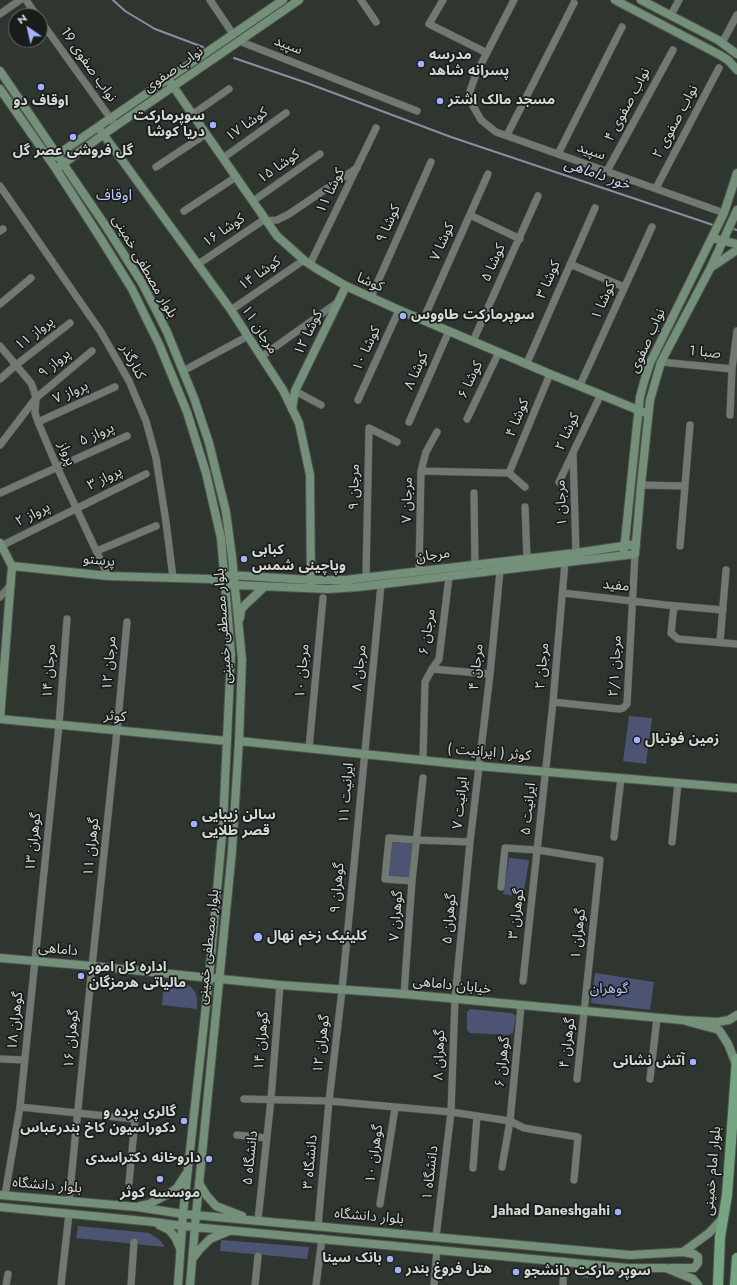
<!DOCTYPE html>
<html>
<head>
<meta charset="utf-8">
<style>
  body { margin:0 }
  #map { position:relative; width:737px; height:1285px; overflow:hidden; background:#2f3630; font-family:Jost,sans-serif }
  canvas { display:block }
  .north { position:absolute; left:8px; top:8px; width:40px; height:40px; box-sizing:border-box; background:#191c1a; border:1px solid #646865; border-radius:50%; rotate:326deg; font-size:11px; font-weight:700; line-height:16px; text-align:center; color:#d5d9d6 }
  .north::after { content:''; display:block; margin:auto; width:14px; height:18px; background:#a2b2fd; clip-path:polygon(50% 0,100% 100%,50% 72%,0 100%) }
</style>
</head>
<body>
<div id="map">
<canvas width="737" height="1285"></canvas>
<div class="north">N</div>
</div>
<script>
const ctx = document.querySelector('canvas').getContext('2d');
ctx.lineJoin = 'round';
function paint(path, color) { ctx.fillStyle = color; ctx.fill(path, 'evenodd'); }
const poly = rows => new Path2D(rows.map(r => 'M' + r).join(''));
function strokePath(path, color, width, dash) { ctx.strokeStyle = color; ctx.lineWidth = width; ctx.lineCap = dash ? 'butt' : 'round'; ctx.setLineDash(dash || []); ctx.stroke(path); }
function write(font, color, halo, rows, align = 'center') {
  ctx.font = font + ' Jost,"Noto Sans Arabic",sans-serif'; ctx.lineWidth = 3.5; ctx.setLineDash([]); ctx.textBaseline = 'middle'; ctx.strokeStyle = halo; ctx.fillStyle = color; for (const [text, x, y, turn = 0] of rows) {
    ctx.save(); ctx.translate(x, y); ctx.rotate((+turn || 0) * Math.PI / 180); ctx.textAlign = isNaN(turn) ? turn : align; if (halo) ctx.strokeText(text, 0, 0); ctx.fillText(text, 0, 0); ctx.restore();
  }
}
const green = poly([
  [629,716,652,718,646,764,623,761],
  [392,841,413,843,410,878,388,876],
  [509,858,529,860,523,897,503,894],
  [595,973,654,982,650,1010,591,1003],
  [164,980,179,981,185,983,191,987,195,992,197,998,197,1009,162,1005],
  [470,1009,512,1013,516,1016,513,1033,508,1035,470,1033,467,1030,467,1012],
  [78,1226,149,1233,160,1240,165,1247,76,1238],
  [221,1240,309,1247,307,1259,220,1251],
  [574,1272,589,1273,588,1278,573,1276]
]);
const stream = poly([
  [113,0,125,11,155,29,203,47],
  [234,58,307,83,451,137,716,226],
  [730,228,737,230]
]);
const street = poly([
  [26,0,37,16],
  [210,0,233,34],
  [361,0,376,22],
  [443,0,429,24,487,53],
  [514,0,476,74,470,91,472,104,481,120,496,132,724,213],
  [0,14,20,0],
  [671,15,679,0],
  [40,20,116,126],
  [239,41,417,111],
  [722,43,737,15],
  [193,114,229,89],
  [507,135,574,3],
  [558,154,622,27],
  [223,158,286,113],
  [156,167,206,134],
  [607,171,673,50],
  [0,186,101,332,129,381,146,421,156,458,166,522,173,578],
  [656,188,719,68],
  [253,201,320,154],
  [184,211,236,177],
  [470,215,520,239],
  [0,231,3,229],
  [310,264,376,128],
  [570,264,624,287],
  [197,265,262,221,277,220,289,214,357,168],
  [371,297,431,162],
  [0,304,31,278],
  [231,310,304,260],
  [423,320,488,174],
  [473,341,538,196],
  [0,346,31,383,33,388,36,398,35,413,38,422,57,467,108,576],
  [261,357,338,302],
  [661,362,732,369,737,331],
  [527,363,595,208],
  [183,371,248,336],
  [0,379,16,365,70,323],
  [580,385,652,227],
  [295,391,321,405],
  [358,400,399,310],
  [730,415,732,369],
  [467,419,499,352],
  [38,422,115,387],
  [409,422,449,331],
  [0,445,36,398,92,351],
  [573,453,576,553],
  [421,471,509,473,525,487],
  [509,473,550,374],
  [559,482,601,394],
  [641,485,685,486],
  [0,493,127,436],
  [474,493,475,569],
  [525,507,527,558],
  [1,546,146,474],
  [680,546,690,425],
  [97,551,156,526],
  [419,572,421,471,426,452,437,432],
  [366,577,369,428,397,442],
  [563,593,666,605,723,610],
  [0,597,11,585],
  [674,606,671,633,678,639,737,644],
  [720,642,726,570],
  [432,669,490,674],
  [553,702,619,709,623,708,627,704,635,554],
  [309,748,323,598],
  [423,759,425,682,432,669,439,659,449,577],
  [614,837,621,778],
  [672,842,678,783],
  [412,881,385,879,389,838,416,840,470,842],
  [501,887,505,848,538,850,600,860,577,1079],
  [523,981,553,702,565,562],
  [404,994,412,881,423,778],
  [0,1059,25,1060],
  [650,1079,657,1018],
  [244,1099,329,1101,451,1112,510,1121,524,1128,578,1137,574,1180],
  [20,1107,135,1119,129,1183],
  [237,1135,266,1138],
  [502,1167,510,1121,521,1006],
  [473,1168,477,1116],
  [5,1195,20,1107,59,725,67,619],
  [69,1201,92,966,117,731,127,622],
  [380,1204,395,1108],
  [258,1220,271,1099,280,985],
  [318,1226,329,1101,342,990,381,585],
  [436,1237,451,1112,455,999,470,842,490,674,500,571],
  [6,1285,8,1274],
  [61,1285,69,1214],
  [131,1285,134,1242],
  [255,1285,258,1256],
  [316,1285,322,1238],
  [434,1285,437,1249],
  [563,1285,564,1261]
]);
const secondary = poly([
  [615,0,720,55,728,60,737,70],
  [641,0,718,40,737,54],
  [0,71,105,225,142,283,160,318,167,332,194,398,209,443,226,512,232,557,242,660,239,741,232,851,196,1215,190,1285],
  [168,79,277,236,305,261,317,269,346,286,399,310,550,374,648,414],
  [0,89,56,169,101,239,132,289,149,324,159,344,187,412,206,473,221,538,231,654,223,825,209,978,183,1214,178,1285],
  [98,127,231,310,283,390,299,423,310,475,311,588],
  [54,157,283,0],
  [60,166,104,134,299,0],
  [712,238,737,244],
  [713,266,737,250],
  [292,409,295,391,346,286],
  [0,543,12,566,108,576,210,579,225,584,235,585,328,589,358,587,635,554,641,485,650,400,661,362,711,267,737,210],
  [624,551,636,434,640,397,644,382,650,363,724,213,737,173],
  [229,575,310,580,345,580,576,553,636,544],
  [240,618,241,610,245,605,264,587],
  [0,719,227,741],
  [0,719,12,566],
  [239,741,478,766,737,788],
  [0,958,92,966,280,985,404,994,682,1020],
  [736,1064,728,1044,719,1030,682,1020,718,1022,729,1020,737,1015],
  [199,1183,207,1196,216,1206,242,1216],
  [0,1195,137,1207,183,1214,630,1255,683,1252,709,1233,723,1218],
  [140,1206,149,1204,170,1193,177,1188,186,1174],
  [0,1207,154,1222,183,1226,628,1268,666,1268,693,1279,698,1285],
  [159,1225,169,1230,175,1237,180,1248],
  [193,1258,200,1249,210,1239,229,1231],
  [671,1268,694,1268,698,1263,698,1257,694,1254,683,1252]
]);
const primary = poly([
  [718,1285,720,1237,727,1195,737,1059],
  [735,1285,737,1258]
]);
const markers = [
  [421,64,4,"#a2b2fd"],
  [41,87,4,"#a2b2fd"],
  [440,101,4,"#a2b2fd"],
  [213,125,4,"#a2b2fd"],
  [73,137,4,"#a2b2fd"],
  [403,316,4,"#a2b2fd"],
  [244,559,4,"#a2b2fd"],
  [637,740,4,"#a2b2fd"],
  [194,824,4,"#a2b2fd"],
  [258,937,5,"#a2b2fd"],
  [81,976,4,"#a2b2fd"],
  [693,1062,4,"#a2b2fd"],
  [184,1121,4,"#a2b2fd"],
  [209,1159,4,"#a2b2fd"],
  [160,1179,4,"#a2b2fd"],
  [618,1212,4,"#a2b2fd"],
  [390,1259,4,"#a2b2fd"],
  [398,1270,4,"#a2b2fd"],
  [516,1272,4,"#a2b2fd"]
];
const streetNames = [
  ["سپید",288,46,21],
  ["نواب صفوی 19",88,65,55],
  ["نواب صفوی",174,70,-35],
  ["نواب صفوی ۴",628,105,-62],
  ["نواب صفوی ۲",676,122,-62],
  ["کوشا ۱۷",247,125,-35],
  ["سپید",591,152,19],
  ["کوشا ۱۵",279,167,-35],
  ["کوشا ۱۱",331,191,-64],
  ["کوشا ۹",389,224,-66],
  ["کوشا ۱۶",224,231,-34],
  ["کوشا ۷",443,242,-66],
  ["کوشا ۵",494,263,-66],
  ["بلوار مصطفی خمینی",144,267,60],
  ["کوشا ۱۴",260,274,-35],
  ["کوشا ۳",549,280,-66],
  ["کوشا",370,283,24],
  ["کوشا ۱",604,301,-66],
  ["مرجان ۱۱",259,330,57],
  ["کوشا ۱۲",309,333,-64],
  ["پرواز ۱۱",35,334,-38],
  ["نواب صفوی",648,341,-66],
  ["کوشا ۱۰",367,349,-65],
  ["صبا 1",705,353,5],
  ["کنارگذر",132,362,62],
  ["پرواز ۹",55,364,-40],
  ["کوشا ۸",417,371,-66],
  ["کوشا ۶",471,380,-65],
  ["پرواز ۷",71,393,-24],
  ["کوشا ۴",518,418,-68],
  ["کوشا ۲",568,432,-65],
  ["پرواز ۵",97,435,-24],
  ["پرواز",66,454,67],
  ["پرواز ۳",105,479,-26],
  ["مرجان ۹",355,487,-89],
  ["مرجان ۷",408,500,-89],
  ["مرجان ۱",562,503,-92],
  ["پرواز ۲",33,515,-27],
  ["مرجان",433,556,-8],
  ["پرستو",99,561,5],
  ["مفید",616,586,6],
  ["بلوار مصطفی خمینی",224,626,-94],
  ["مرجان ۶",428,632,-81],
  ["مرجان ۱۲",110,663,-85],
  ["مرجان ۲",543,666,-85],
  ["مرجان ۲/۱",616,666,-87],
  ["مرجان ۴",477,667,-84],
  ["مرجان ۸",360,668,-84],
  ["مرجان ۱۴",50,671,-86],
  ["مرجان ۱۰",303,671,-85],
  ["کوثر",115,717,5],
  ["کوثر ( ایرانیت )",489,753,5],
  ["ایرانیت ۱۱",347,793,-85],
  ["ایرانیت ۷",461,803,-84],
  ["ایرانیت ۵",529,809,-84],
  ["گوهران ۱۳",34,842,-84],
  ["گوهران ۱۱",92,847,-84],
  ["گوهران ۹",338,888,-85],
  ["گوهران ۳",517,914,-83],
  ["گوهران ۷",397,916,-86],
  ["گوهران ۵",450,919,-85],
  ["گوهران ۱",579,934,-84],
  ["بلوار مصطفی خمینی",209,947,-84],
  ["داماهی",58,950,5],
  ["خیابان داماهی",452,986,6],
  ["گوهران ۱۸",16,1021,-84],
  ["گوهران ۱۶",72,1039,-85],
  ["گوهران ۱۴",262,1041,-85],
  ["گوهران ۴",568,1043,-83],
  ["گوهران ۱۲",322,1044,-83],
  ["گوهران ۸",440,1055,-88],
  ["گوهران ۶",503,1062,-84],
  ["گوهران ۱۰",375,1154,-82],
  ["دانشگاه ۵",251,1158,-84],
  ["دانشگاه ۳",311,1162,-85],
  ["بلوار امام خمینی",713,1171,-85],
  ["دانشگاه ۱",431,1173,-83],
  ["بلوار دانشگاه",47,1186,5],
  ["بلوار دانشگاه",369,1217,5]
];
const poiNames = [
  ["مدرسه",429,56],
  ["پسرانه شاهد",429,72],
  ["مسجد مالک اشتر",448,101],
  ["اوقاف دو",41,102,"center"],
  ["سوپرمارکت",205,117,"right"],
  ["دریا کوشا",205,133,"right"],
  ["گل فروشی عصر گل",73,152,"center"],
  ["سوپرمارکت طاووس",411,316],
  ["کبابی",252,551],
  ["وپاچینی شمس",252,567],
  ["زمین فوتبال",645,740],
  ["سالن زیبایی",202,816],
  ["قصر طلایی",202,832],
  ["کلینیک زخم نهال",267,937],
  ["اداره کل امور",89,968],
  ["مالیاتی هرمزگان",89,984],
  ["آتش نشانی",685,1062,"right"],
  ["گالری پرده و",176,1113,"right"],
  ["دکوراسیون کاخ بندرعباس",176,1129,"right"],
  ["داروخانه دکتراسدی",201,1159,"right"],
  ["موسسه کوثر",160,1194,"center"],
  ["Jahad Daneshgahi",610,1212,"right"],
  ["بانک سینا",382,1259,"right"],
  ["هتل فروغ بندر",406,1270],
  ["سوپر مارکت دانشجو",524,1272]
];
const parkNames = [
  ["گوهران",609,990]
];
const waterNames = [
  ["خور داماهی",597,175,19]
];
const neighbourhoodNames = [
  ["اوقاف",114,196]
];
paint(green, '#4c5373');
strokePath(stream, '#888fa6', 2);
strokePath(street, '#4c524d', 8);
strokePath(secondary, '#4c524d', 10);
strokePath(primary, '#4c524d', 12);
strokePath(street, '#717972', 7);
strokePath(secondary, '#748f7a', 8);
strokePath(primary, '#76a582', 10);
for (const [x, y, r, color] of markers) { const dot = new Path2D(); dot.arc(x, y, r, 0, 2 * Math.PI); ctx.fillStyle = color; ctx.fill(dot); strokePath(dot, '#191c1a', 1.5); }
write('14px', '#d5d9d6', '#191c1a', streetNames);
write('bold 14px', '#d5d9d6', '#191c1a', poiNames, 'left');
write('14px', '#b3c0fa', '#191c1a', parkNames);
write('italic 15px', '#cad3f7', '#191c1a', waterNames);
write('15px', '#c0caf4', '#191c1a', neighbourhoodNames);
</script>
</body>
</html>
